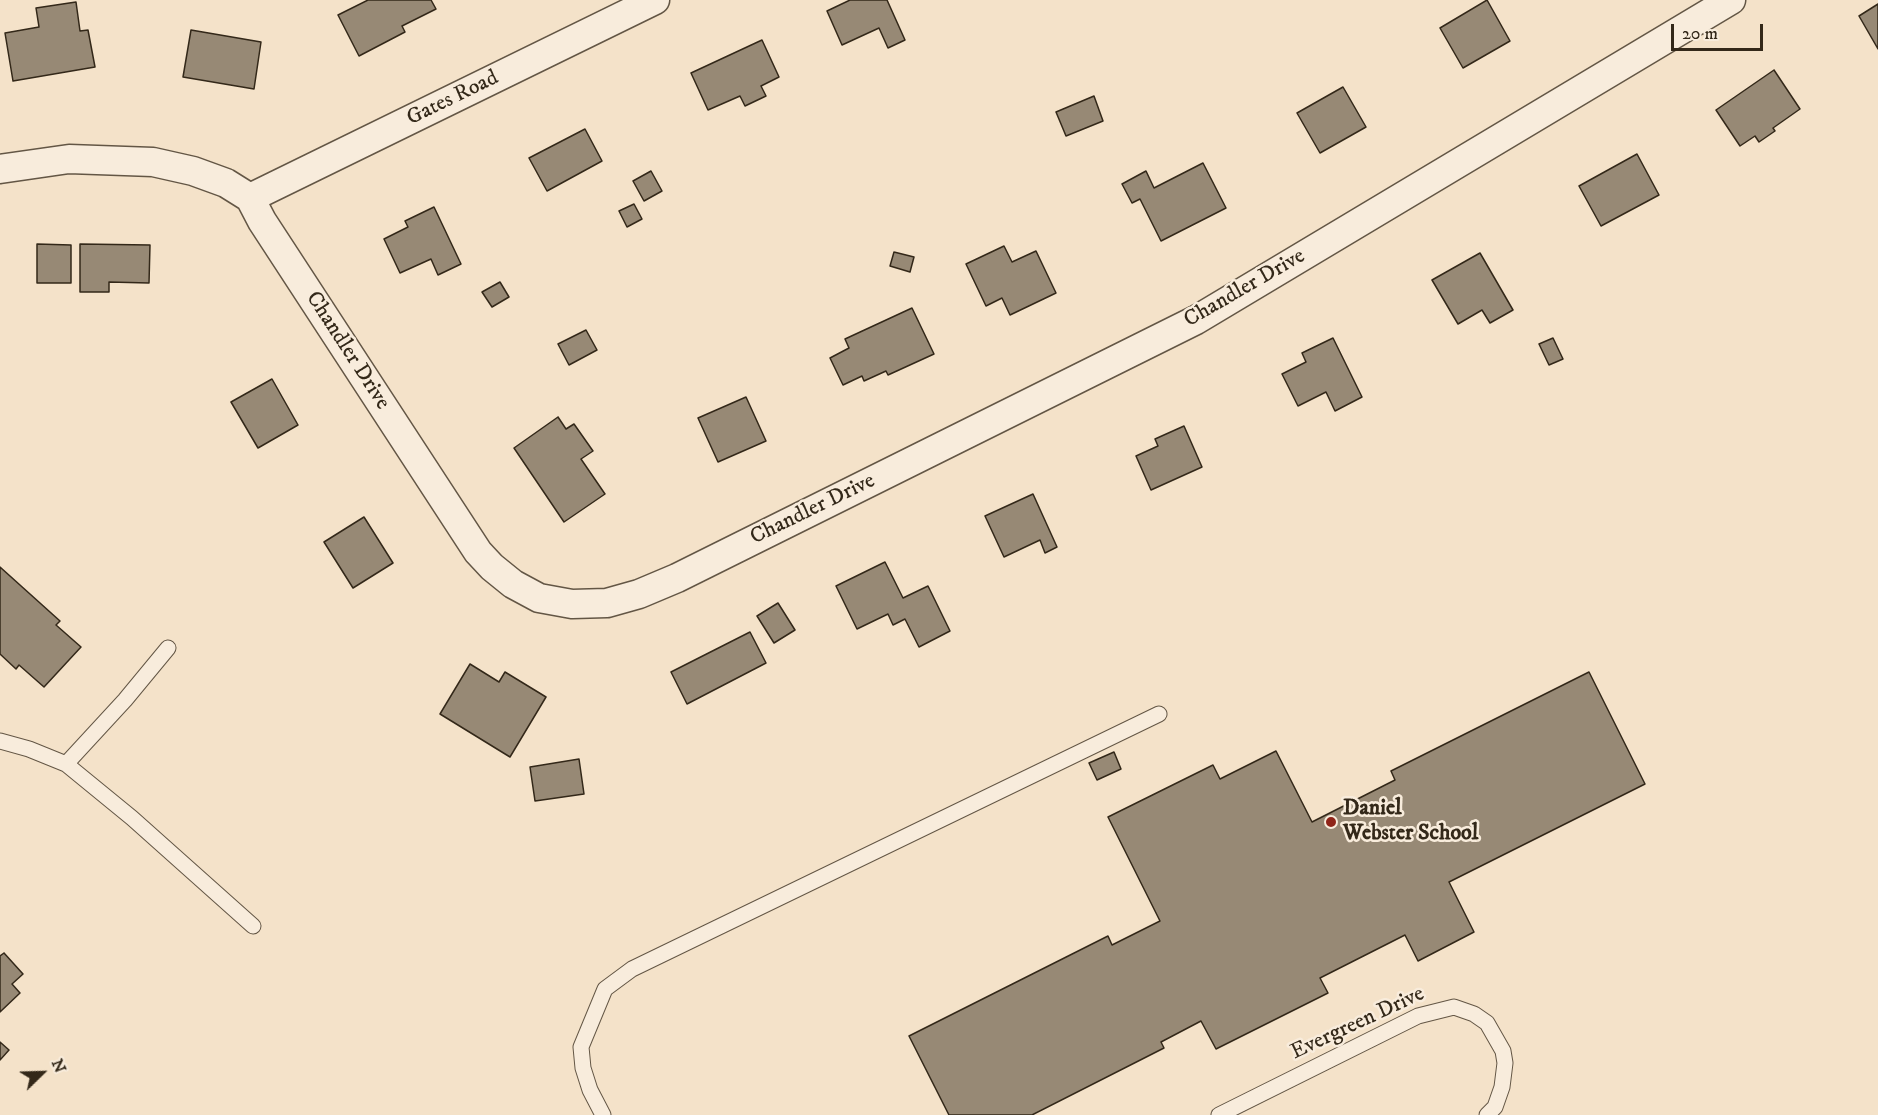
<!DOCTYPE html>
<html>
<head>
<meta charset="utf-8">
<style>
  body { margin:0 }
  #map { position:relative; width:1878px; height:1115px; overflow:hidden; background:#f4e2c9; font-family:"IM FELL DW Pica",serif }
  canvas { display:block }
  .north { position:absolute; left:12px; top:1043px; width:60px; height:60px; -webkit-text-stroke:4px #f8ecdc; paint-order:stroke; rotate:67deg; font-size:16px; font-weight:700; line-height:24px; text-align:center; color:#332819 }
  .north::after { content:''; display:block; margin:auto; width:21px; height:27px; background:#332819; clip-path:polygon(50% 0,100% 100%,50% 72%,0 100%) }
  .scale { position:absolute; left:1671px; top:24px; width:92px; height:27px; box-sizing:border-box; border:3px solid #332819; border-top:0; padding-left:8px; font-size:18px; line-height:21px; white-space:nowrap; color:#332819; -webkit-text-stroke:4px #f8ecdc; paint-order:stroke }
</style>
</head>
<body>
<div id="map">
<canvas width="1878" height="1115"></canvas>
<div class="north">N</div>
<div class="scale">20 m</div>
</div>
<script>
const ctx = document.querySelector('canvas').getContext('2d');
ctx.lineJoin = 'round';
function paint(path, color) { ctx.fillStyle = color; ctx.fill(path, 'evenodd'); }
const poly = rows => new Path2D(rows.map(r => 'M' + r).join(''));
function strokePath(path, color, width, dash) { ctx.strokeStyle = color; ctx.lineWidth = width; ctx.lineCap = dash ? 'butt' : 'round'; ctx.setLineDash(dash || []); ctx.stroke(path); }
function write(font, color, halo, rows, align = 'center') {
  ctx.font = font + ' "IM FELL DW Pica",serif'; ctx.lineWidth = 5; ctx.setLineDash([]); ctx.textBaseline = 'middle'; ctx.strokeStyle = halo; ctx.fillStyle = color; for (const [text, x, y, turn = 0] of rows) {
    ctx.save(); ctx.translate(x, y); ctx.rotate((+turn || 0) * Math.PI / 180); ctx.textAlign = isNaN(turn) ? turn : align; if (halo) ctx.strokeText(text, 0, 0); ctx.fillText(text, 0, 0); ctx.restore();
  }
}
const building = poly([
  [368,0,431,0,436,9,402,26,405,32,359,56,338,15,368,0],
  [850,0,887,0,905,40,888,48,879,28,842,45,827,11,850,0],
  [1487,0,1510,41,1463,68,1440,28,1487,0],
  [76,2,80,31,88,30,95,67,13,81,5,33,39,27,36,8,76,2],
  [1878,4,1878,49,1859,16,1878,4],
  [191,30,261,42,254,89,183,77,191,30],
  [762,40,779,77,761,86,766,96,745,106,740,96,708,110,691,73,762,40],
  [1774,70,1800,109,1773,128,1775,131,1759,142,1755,136,1740,146,1716,110,1774,70],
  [1343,87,1366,127,1320,153,1297,113,1343,87],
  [1094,96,1103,121,1066,136,1056,112,1094,96],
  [585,129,602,161,547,191,529,158,585,129],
  [1637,154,1659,195,1601,226,1579,186,1637,154],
  [1203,163,1226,208,1161,241,1140,199,1132,203,1122,184,1146,171,1154,188,1203,163],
  [651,171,662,191,644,201,633,181,651,171],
  [634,204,642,219,627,227,619,211,634,204],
  [434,207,461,264,438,275,431,259,400,273,384,239,408,227,405,221,434,207],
  [37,244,71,245,71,283,37,283,37,244],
  [80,244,150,245,149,283,109,282,109,292,80,292,80,244],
  [1004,246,1012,262,1036,251,1056,293,1010,315,1002,298,986,306,966,264,1004,246],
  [894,252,914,257,910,272,890,266,894,252],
  [1480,253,1513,310,1490,323,1482,310,1458,324,1432,280,1480,253],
  [500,282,509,297,492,307,482,292,500,282],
  [912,308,934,354,888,375,886,371,864,381,862,376,843,385,830,358,849,348,845,339,912,308],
  [586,330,597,350,569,365,558,344,586,330],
  [1333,338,1362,397,1335,411,1326,392,1298,406,1282,374,1306,362,1302,353,1333,338],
  [1553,338,1563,359,1549,365,1539,344,1553,338],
  [272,379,298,425,258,448,231,402,272,379],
  [746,397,766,441,718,462,698,418,746,397],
  [558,417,566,429,574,424,593,451,581,459,605,494,564,522,514,448,558,417],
  [1184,426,1202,467,1151,490,1136,456,1158,446,1155,439,1184,426],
  [1033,494,1057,547,1045,553,1040,540,1004,557,985,516,1033,494],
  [364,517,393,563,353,588,324,542,364,517],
  [885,562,903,598,928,586,950,631,919,647,905,619,893,625,888,614,857,629,836,586,885,562],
  [0,567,60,621,56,625,81,647,44,687,19,665,16,669,0,654,0,567],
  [778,603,795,630,774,643,757,616,778,603],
  [750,632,766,663,687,704,671,672,750,632],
  [470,664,499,682,505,672,546,697,510,757,440,714,470,664],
  [1589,672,1645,784,1449,882,1474,932,1418,961,1405,935,1320,978,1328,993,1216,1049,1201,1021,1161,1042,1164,1048,1032,1115,949,1115,909,1036,1108,936,1112,945,1160,921,1108,817,1213,765,1220,779,1276,751,1312,822,1395,780,1391,771,1589,672],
  [1114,752,1121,769,1097,780,1089,763,1114,752],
  [579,759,584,794,535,801,530,767,579,759],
  [4,953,23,974,12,984,20,993,0,1012,0,956,4,953],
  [0,1042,9,1050,0,1060,0,1042]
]);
const lane = poly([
  [0,741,29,749,66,764,132,818,253,926],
  [66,764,125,700,168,648],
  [603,1115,590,1090,583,1068,581,1047,605,989,632,969,1159,714],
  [1219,1115,1418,1016,1454,1007,1474,1014,1487,1023,1503,1051,1505,1063,1502,1087,1495,1107,1487,1115]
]);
const street = poly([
  [0,169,69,159,153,162,193,171,226,183,250,198,262,221,478,552,492,567,513,584,539,598,572,604,607,603,639,594,677,578,1196,320,1731,0],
  [250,198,655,0]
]);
const markers = [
  [1331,822,6,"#8f2418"]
];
const streetNames = [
  ["Gates Road",453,99,-26],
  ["Chandler Drive",1245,289,-30],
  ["Chandler Drive",347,351,57],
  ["Chandler Drive",813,510,-26],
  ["Evergreen Drive",1358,1024,-25]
];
const poiNames = [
  ["Daniel",1343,809],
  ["Webster School",1343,834]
];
paint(building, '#978975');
strokePath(building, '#332819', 1.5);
strokePath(lane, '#635645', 17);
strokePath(street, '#635645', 31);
strokePath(lane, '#f8ecdc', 15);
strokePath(street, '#f8ecdc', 28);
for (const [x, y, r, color] of markers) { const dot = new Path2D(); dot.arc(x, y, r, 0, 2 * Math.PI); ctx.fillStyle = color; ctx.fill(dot); strokePath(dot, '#f8ecdc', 2); }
write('22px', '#332819', '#f8ecdc', streetNames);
write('bold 22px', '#332819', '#f8ecdc', poiNames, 'left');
</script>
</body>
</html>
